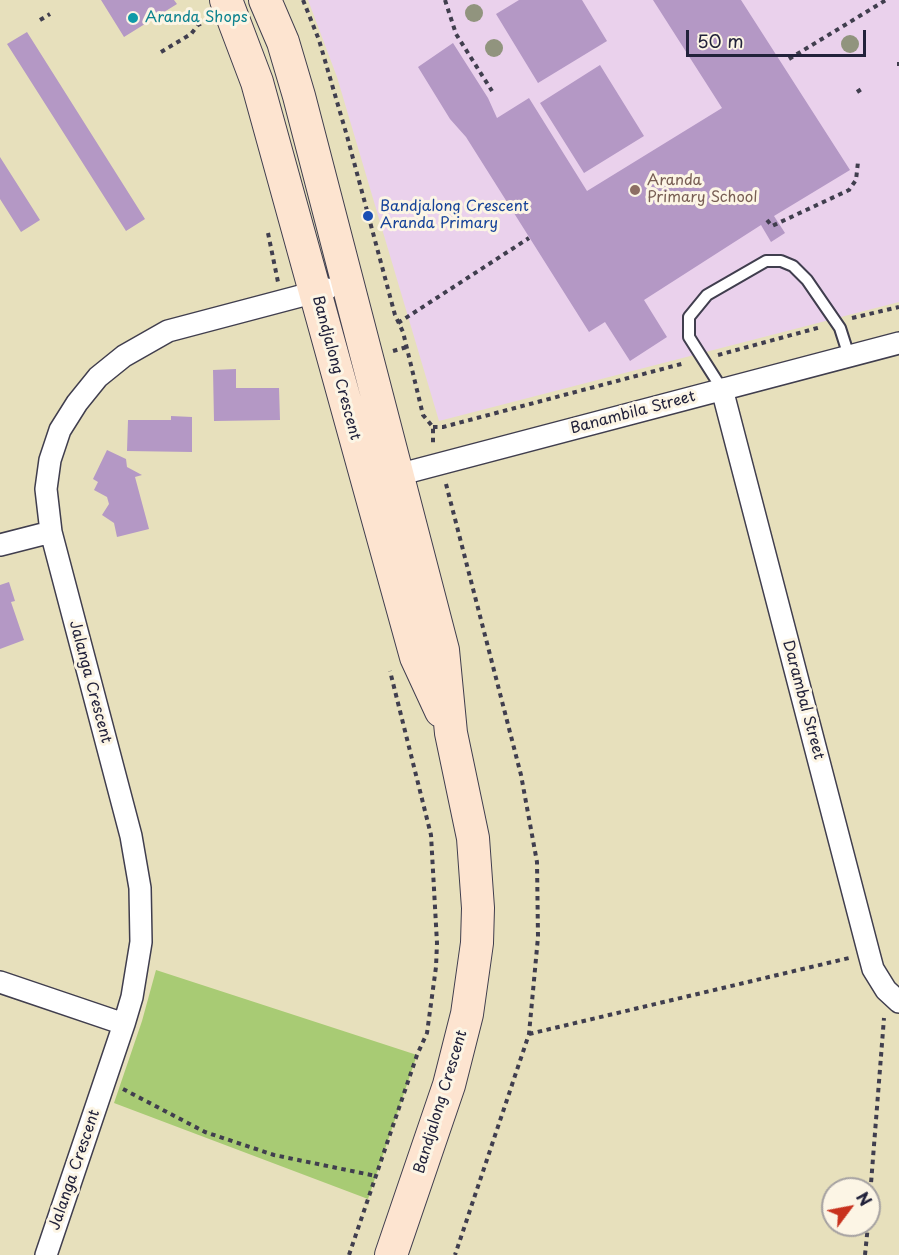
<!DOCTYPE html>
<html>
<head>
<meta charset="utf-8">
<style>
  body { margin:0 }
  #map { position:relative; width:899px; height:1255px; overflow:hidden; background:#e7e0bc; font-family:"Playpen Sans",sans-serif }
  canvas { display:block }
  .north { position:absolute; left:821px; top:1177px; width:60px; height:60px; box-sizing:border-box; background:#fcf5e5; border:2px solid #a5a1a1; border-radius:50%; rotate:58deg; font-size:16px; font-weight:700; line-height:24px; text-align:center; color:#22223b }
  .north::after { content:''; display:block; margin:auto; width:21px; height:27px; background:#c8321e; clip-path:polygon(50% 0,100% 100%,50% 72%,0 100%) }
  .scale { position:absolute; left:686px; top:30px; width:180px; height:27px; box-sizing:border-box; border:3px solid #22223b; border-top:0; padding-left:8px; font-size:18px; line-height:21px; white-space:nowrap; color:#22223b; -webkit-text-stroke:4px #fcf5e5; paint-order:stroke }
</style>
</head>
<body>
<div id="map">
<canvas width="899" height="1255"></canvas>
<div class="north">N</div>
<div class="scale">50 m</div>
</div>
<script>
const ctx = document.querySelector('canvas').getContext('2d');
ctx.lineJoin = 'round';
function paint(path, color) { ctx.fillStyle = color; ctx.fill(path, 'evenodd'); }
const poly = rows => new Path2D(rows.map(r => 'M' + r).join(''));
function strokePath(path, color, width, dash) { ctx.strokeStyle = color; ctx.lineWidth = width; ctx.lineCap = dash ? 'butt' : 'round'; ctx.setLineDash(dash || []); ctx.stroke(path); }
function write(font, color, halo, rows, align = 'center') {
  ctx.font = font + ' "Playpen Sans",sans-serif'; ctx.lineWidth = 6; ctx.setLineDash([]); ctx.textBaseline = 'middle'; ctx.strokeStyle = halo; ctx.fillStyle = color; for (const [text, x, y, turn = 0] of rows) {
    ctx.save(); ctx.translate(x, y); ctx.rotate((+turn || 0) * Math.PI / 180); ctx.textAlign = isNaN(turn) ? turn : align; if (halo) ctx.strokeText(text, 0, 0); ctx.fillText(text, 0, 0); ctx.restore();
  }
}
const built = poly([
  [308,0,899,0,899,302,439,421,337,77]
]);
const green = poly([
  [156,970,417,1055,368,1199,114,1103,142,1021]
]);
const building = poly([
  [101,0,174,0,177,4,124,37],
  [519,0,582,0,607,41,538,83,496,14],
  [653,0,741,0,850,170,774,216,785,233,771,242,761,225,644,300,667,337,630,361,605,322,589,332,466,137,450,119,418,67,453,43,488,98,497,118,529,98,587,191,722,108],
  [27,32,145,219,126,231,7,44],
  [600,65,644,136,584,173,540,103],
  [0,157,40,220,21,232,0,199],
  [236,369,236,388,279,388,280,420,214,421,213,370],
  [171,416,192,417,192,452,127,451,128,420,171,420],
  [107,450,126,459,127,467,142,475,135,477,149,529,117,537,114,523,102,515,109,504,107,497,94,490,98,482,93,479],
  [9,582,15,601,11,602,24,640,0,649,0,585]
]);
const path = poly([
  [303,0,319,40,347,136,395,315,403,332,423,415,433,427,433,443],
  [445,0,456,34,492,91],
  [40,20,50,14],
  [161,52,191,34,198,25,205,22],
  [789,59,886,0],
  [897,64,899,64],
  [857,92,863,88],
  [767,220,772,226,849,190,856,180,858,162],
  [268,233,278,282],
  [852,318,899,307],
  [398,323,529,238],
  [393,351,407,347],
  [718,355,821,327],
  [433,427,443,427,685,363],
  [446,484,521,775,537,862,538,937,529,1034,455,1255],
  [529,1034,849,958],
  [123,1089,205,1132,274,1155,376,1176],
  [869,1209,884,1018],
  [349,1255,417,1055,427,1033,436,967,437,943,431,835,390,671],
  [865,1255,868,1225]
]);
const lane = poly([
  [722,389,689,337,689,317,707,295,766,261,781,261,793,266,807,280,840,328,849,356]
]);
const street = poly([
  [722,389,869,954,873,969,886,990,899,1002],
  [386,478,899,343],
  [0,545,51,532],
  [0,982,124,1024],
  [46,1255,124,1024,132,997,141,942,140,888,131,836,51,532,46,489,50,460,60,430,77,403,98,377,124,356,168,331,327,289]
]);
const secondary = poly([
  [226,0,257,82,416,657,441,711],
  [265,0,283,42,299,96,443,650,451,733,473,838,478,908,477,943,467,1014,449,1085,391,1255]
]);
const trees = [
  [474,13],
  [850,44],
  [494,48]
];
const markers = [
  [133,18,6,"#0f9aa8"],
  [635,190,6,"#8d6e63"],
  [368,216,6,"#1a4fb4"]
];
const cultureNames = [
  ["Aranda Shops",145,18]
];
const educationNames = [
  ["Aranda",647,181],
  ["Primary School",647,198]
];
const transitNames = [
  ["Bandjalong Crescent",380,207],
  ["Aranda Primary",380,224]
];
const streetNames = [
  ["Bandjalong Crescent",336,368,75],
  ["Banambila Street",633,413,-15],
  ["Jalanga Crescent",90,682,75],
  ["Darambal Street",803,700,75],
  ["Bandjalong Crescent",441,1102,-73],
  ["Jalanga Crescent",75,1170,-71]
];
paint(built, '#ead1ec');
paint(green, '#a8cb74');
paint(building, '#b498c5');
strokePath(lane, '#403e4e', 14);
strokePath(street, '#403e4e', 24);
strokePath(secondary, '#403e4e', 34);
strokePath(path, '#403e4e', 4, [4.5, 4.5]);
strokePath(lane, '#fff', 10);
strokePath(street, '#fff', 21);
strokePath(secondary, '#fde4d0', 32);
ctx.fillStyle = '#91947e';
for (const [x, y] of trees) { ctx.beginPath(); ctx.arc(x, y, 9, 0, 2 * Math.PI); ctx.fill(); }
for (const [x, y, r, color] of markers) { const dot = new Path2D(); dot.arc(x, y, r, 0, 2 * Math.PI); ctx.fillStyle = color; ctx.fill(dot); strokePath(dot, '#fcf5e5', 2); }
write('15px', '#0d838f', '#fcf5e5', cultureNames, 'left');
write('15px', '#785e54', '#fcf5e5', educationNames, 'left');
write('15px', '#164399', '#fcf5e5', transitNames, 'left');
write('15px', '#22223b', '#fcf5e5', streetNames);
</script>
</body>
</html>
